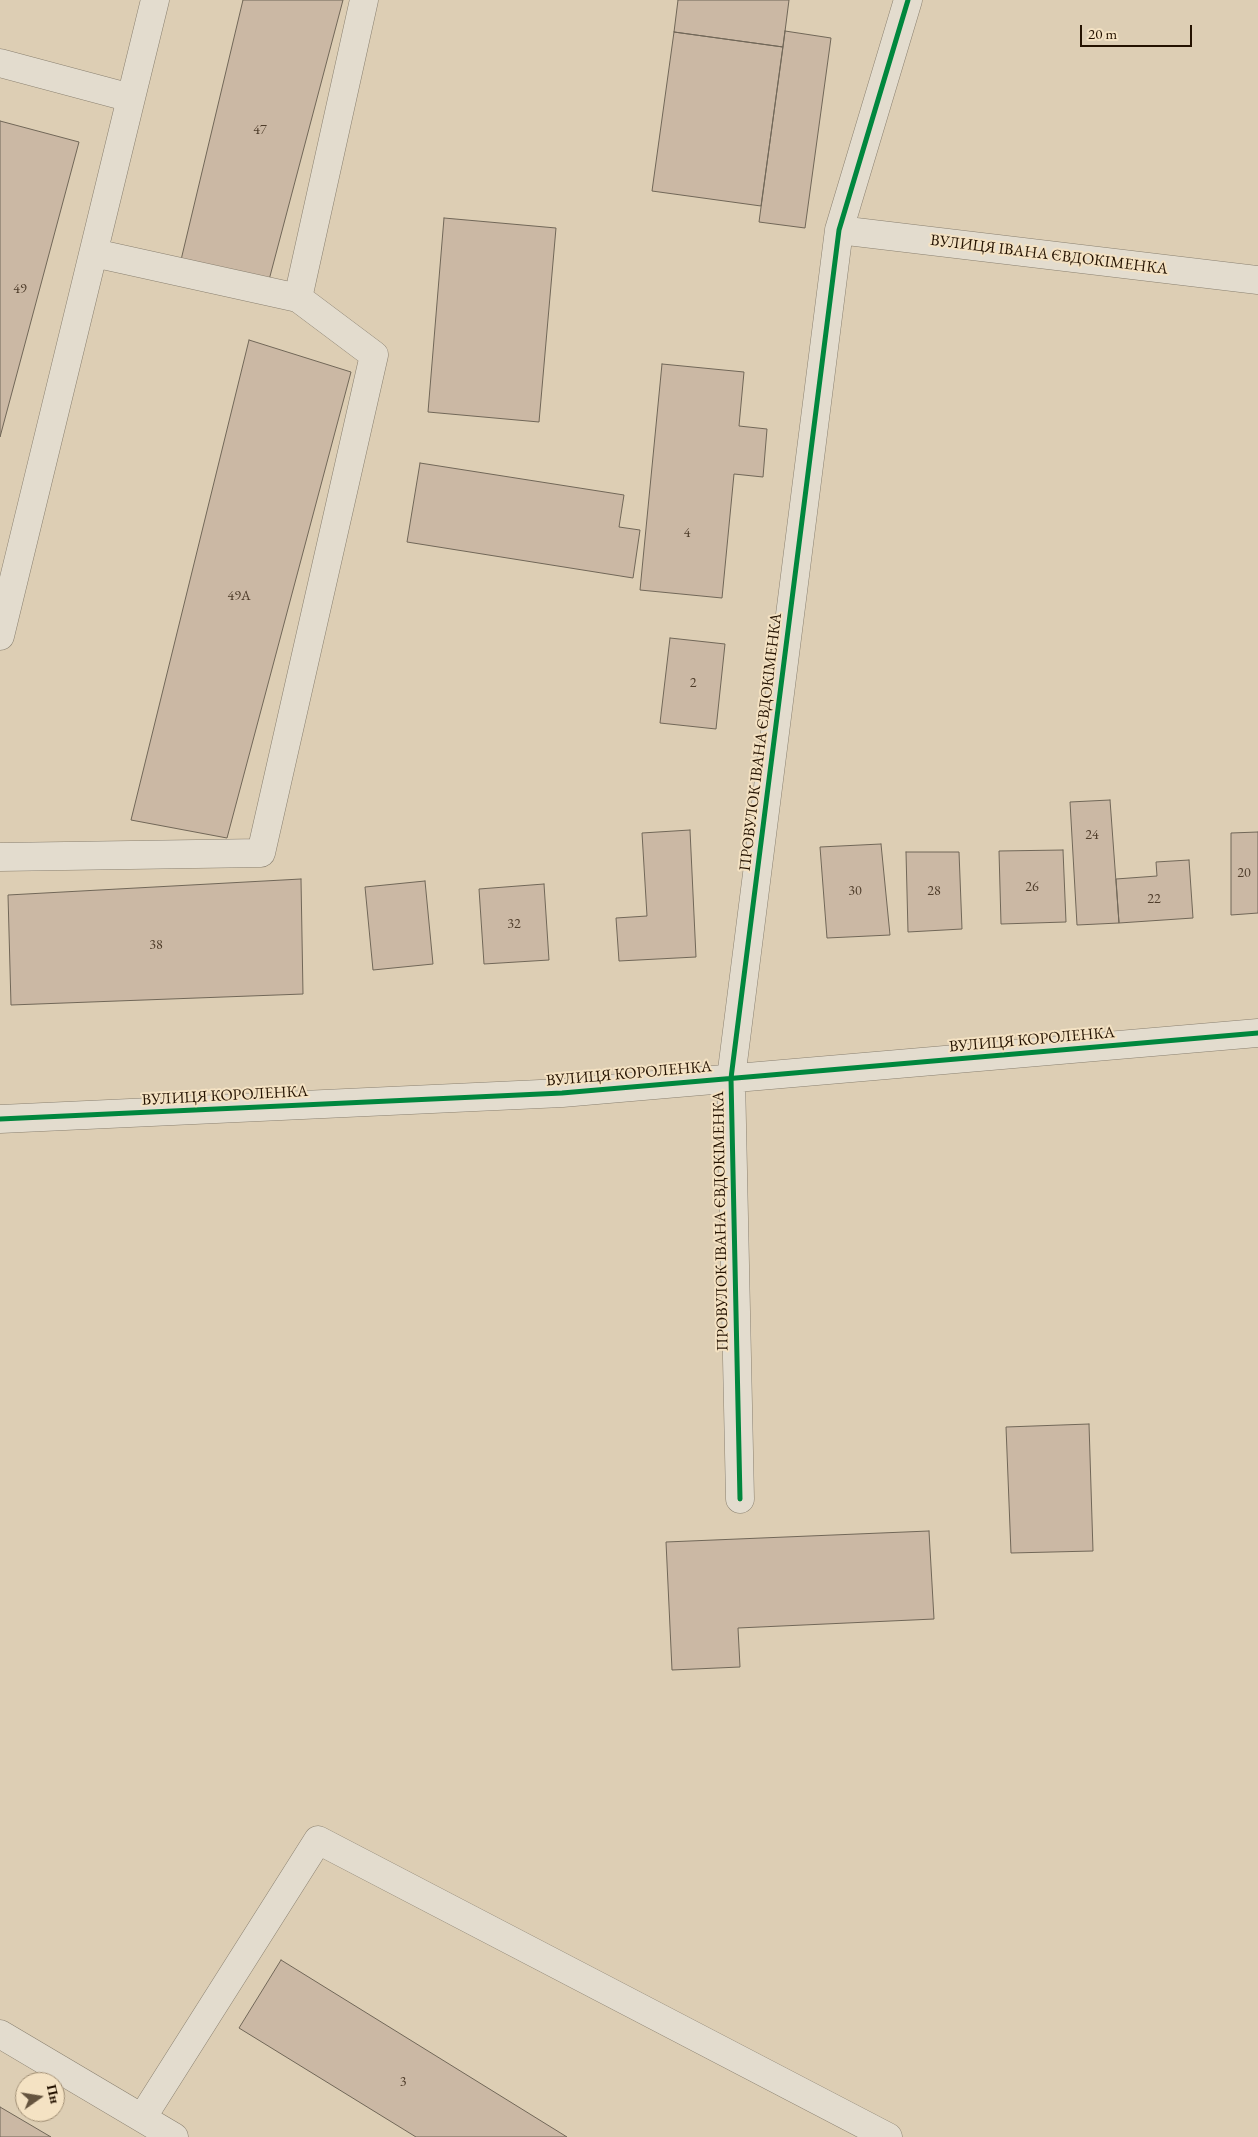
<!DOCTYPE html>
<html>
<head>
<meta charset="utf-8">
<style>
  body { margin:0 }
  #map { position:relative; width:1258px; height:2137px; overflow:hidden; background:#ddceb4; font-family:"EB Garamond",serif }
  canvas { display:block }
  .north { position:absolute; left:15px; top:2072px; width:50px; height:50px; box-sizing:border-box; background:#f4e2c3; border:1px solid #a18f75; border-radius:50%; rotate:77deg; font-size:14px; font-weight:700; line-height:20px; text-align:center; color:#241200 }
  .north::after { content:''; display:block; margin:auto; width:18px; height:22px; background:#65543f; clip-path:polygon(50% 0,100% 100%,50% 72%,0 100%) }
  .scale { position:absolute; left:1080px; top:25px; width:112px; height:22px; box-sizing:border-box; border:2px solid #241200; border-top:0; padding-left:6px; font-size:15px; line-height:18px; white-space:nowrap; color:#241200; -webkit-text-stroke:4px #f4e2c3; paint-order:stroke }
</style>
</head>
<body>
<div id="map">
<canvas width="1258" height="2137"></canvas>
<div class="north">Пн</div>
<div class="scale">20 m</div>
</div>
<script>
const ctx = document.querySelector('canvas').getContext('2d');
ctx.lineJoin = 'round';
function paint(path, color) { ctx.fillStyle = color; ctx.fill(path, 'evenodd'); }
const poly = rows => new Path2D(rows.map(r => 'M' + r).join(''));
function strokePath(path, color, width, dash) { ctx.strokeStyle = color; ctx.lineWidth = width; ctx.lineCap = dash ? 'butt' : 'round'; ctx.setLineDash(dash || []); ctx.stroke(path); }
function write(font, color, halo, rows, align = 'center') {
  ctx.font = font + ' "EB Garamond",serif'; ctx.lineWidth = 4; ctx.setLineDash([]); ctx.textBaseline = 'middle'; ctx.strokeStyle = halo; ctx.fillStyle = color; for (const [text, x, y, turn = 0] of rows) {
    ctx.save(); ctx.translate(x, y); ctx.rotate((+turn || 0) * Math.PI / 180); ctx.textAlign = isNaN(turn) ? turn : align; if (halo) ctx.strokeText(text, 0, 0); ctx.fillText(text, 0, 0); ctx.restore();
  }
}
const building = poly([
  [243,0,343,0,269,280,181,260,243,0],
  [678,0,789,0,783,47,674,32,678,0],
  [785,31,831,38,805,228,759,222,785,31],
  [674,32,783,47,761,206,652,191,674,32],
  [0,121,79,142,0,437,0,121],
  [444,218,556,228,539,422,428,412,444,218],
  [249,340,351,372,227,838,131,820,249,340],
  [662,364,744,372,739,426,767,429,763,477,734,474,722,598,640,590,662,364],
  [420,463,624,495,619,527,640,530,633,578,407,542,420,463],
  [670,638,725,644,716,729,660,723,670,638],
  [1110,800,1119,923,1077,925,1070,802,1110,800],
  [690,830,696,957,619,961,616,918,647,916,642,833,690,830],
  [1258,832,1258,913,1231,915,1231,833,1258,832],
  [881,844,890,935,827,938,820,847,881,844],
  [1063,850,1066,922,1001,924,999,851,1063,850],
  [906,852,959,852,962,929,908,932,906,852],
  [1189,860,1193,918,1119,923,1116,879,1157,876,1156,862,1189,860],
  [301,879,303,994,11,1005,8,895,301,879],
  [425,881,433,964,373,970,365,887,425,881],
  [544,884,549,960,484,964,479,889,544,884],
  [1089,1424,1093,1551,1011,1553,1006,1427,1089,1424],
  [929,1531,934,1619,738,1628,740,1667,672,1670,666,1542,929,1531],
  [281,1960,567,2137,416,2137,239,2028,281,1960],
  [0,2107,51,2137,0,2137,0,2107]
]);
const minor = poly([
  [0,63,131,98,155,0],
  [839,230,1258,280],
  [298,298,364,0],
  [0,636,131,98],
  [0,857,261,853,374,355,298,298,94,253],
  [0,1119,562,1093,1258,1033],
  [740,1499,731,1078,839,230,908,0],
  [0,2034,174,2137],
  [142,2118,318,1840,888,2137]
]);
const cycleway = poly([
  [0,1119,562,1093,1258,1033],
  [740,1499,731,1078,839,230,908,0]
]);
const numberNames = [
  ["47",260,130],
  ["49",20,289],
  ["4",687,533],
  ["49А",239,596],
  ["2",693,683],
  ["24",1092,835],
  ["20",1244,873],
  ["26",1032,887],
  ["30",855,891],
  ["28",934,891],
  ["22",1154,899],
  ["32",514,924],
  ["38",156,945],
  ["3",403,2082]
];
const streetNames = [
  ["ВУЛИЦЯ ІВАНА ЄВДОКІМЕНКА",1049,255,7],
  ["ПРОВУЛОК ІВАНА ЄВДОКІМЕНКА",761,742,-83],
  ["ВУЛИЦЯ КОРОЛЕНКА",1032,1040,-5],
  ["ВУЛИЦЯ КОРОЛЕНКА",629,1074,-5],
  ["ВУЛИЦЯ КОРОЛЕНКА",225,1096,-3],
  ["ПРОВУЛОК ІВАНА ЄВДОКІМЕНКА",721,1221,-91]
];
paint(building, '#cbb8a4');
strokePath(building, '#716758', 1);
strokePath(minor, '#8a8070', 29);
strokePath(minor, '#e3dcce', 28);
strokePath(cycleway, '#00873e', 5);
write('14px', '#4e3c2a', null, numberNames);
write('16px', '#241200', '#f4e2c3', streetNames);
</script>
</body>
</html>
